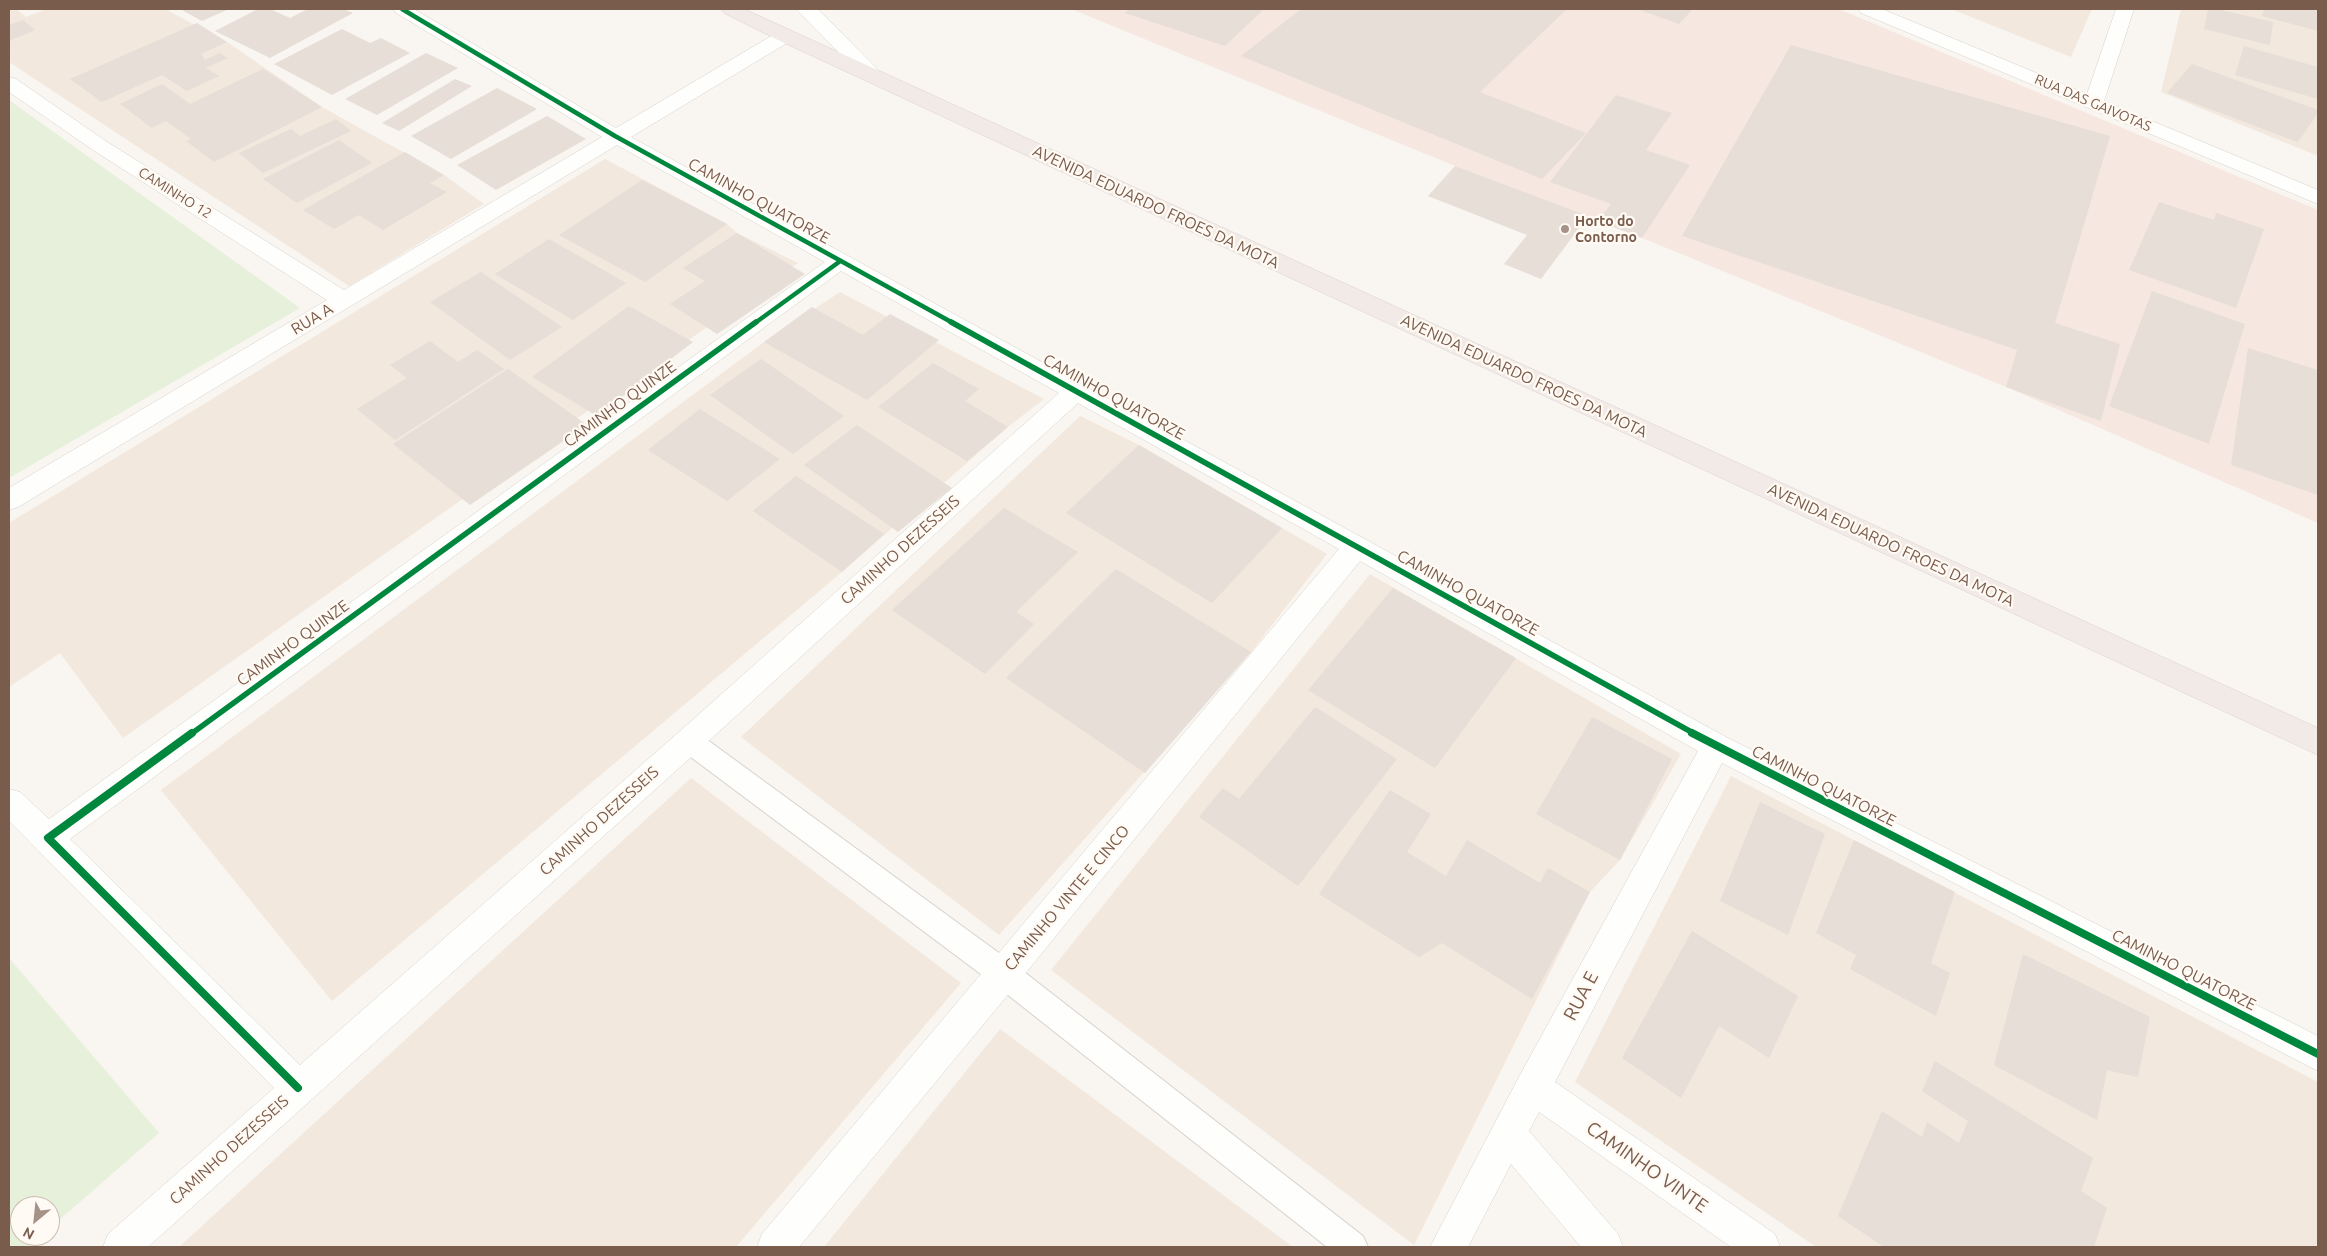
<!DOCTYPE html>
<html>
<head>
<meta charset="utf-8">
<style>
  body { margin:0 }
  #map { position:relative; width:2327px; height:1256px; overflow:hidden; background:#f9f5f0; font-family:Ubuntu,sans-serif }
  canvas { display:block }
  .frame { position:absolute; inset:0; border:10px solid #7a5c4d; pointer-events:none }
  .north { position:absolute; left:10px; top:1196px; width:50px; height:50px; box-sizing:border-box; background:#fffaf3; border:1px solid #cabbb1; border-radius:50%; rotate:208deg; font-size:14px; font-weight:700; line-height:20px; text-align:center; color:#7a5c4d }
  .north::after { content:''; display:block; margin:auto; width:18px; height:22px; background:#a69286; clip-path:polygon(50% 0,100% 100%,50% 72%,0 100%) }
</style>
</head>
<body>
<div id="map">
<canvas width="2327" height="1256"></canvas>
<div class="frame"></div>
<div class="north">N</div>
</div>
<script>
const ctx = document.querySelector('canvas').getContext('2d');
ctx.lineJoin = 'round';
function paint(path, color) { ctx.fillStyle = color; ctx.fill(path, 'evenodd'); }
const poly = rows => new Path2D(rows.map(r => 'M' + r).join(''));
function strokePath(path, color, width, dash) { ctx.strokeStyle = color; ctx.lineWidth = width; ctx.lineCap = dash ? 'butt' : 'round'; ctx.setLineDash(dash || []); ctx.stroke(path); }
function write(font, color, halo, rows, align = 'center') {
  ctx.font = font + ' Ubuntu,sans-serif'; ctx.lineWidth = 4.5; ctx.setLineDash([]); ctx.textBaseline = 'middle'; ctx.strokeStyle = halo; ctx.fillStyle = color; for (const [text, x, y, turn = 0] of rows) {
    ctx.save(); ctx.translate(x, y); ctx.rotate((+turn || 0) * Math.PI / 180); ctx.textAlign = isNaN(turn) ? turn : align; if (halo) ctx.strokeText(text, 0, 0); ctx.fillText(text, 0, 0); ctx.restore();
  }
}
const residential = poly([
  [9,9,16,9,26,17,47,9,165,9,227,42,322,107,444,175,484,204,349,286,9,62],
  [1951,9,2092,9,2071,57],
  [2181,9,2318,9,2318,156,2161,92],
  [605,159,727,224,737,233,798,263,123,738,60,653,9,687,9,523],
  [840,292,1044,399,1008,427,842,572,332,1001,161,790,764,342],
  [1080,416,1139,445,1327,554,1251,652,999,935,741,737],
  [1370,574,1681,754,1620,860,1590,892,1414,1245,1051,970],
  [1731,776,2318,1082,2318,1247,1816,1247,1575,1082],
  [691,778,961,983,736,1247,179,1247],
  [1000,1029,1293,1247,824,1247]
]);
const commercial = poly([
  [1071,9,1839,9,2318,210,2318,523,2006,387,1642,238,1455,166]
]);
const green = poly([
  [9,100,300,308,9,478],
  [9,958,159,1133,50,1228,50,1206,20,1206,20,1236,41,1236,28,1247,9,1247]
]);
const building = poly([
  [180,9,229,9,202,21],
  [258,9,270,9,290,18,308,9,343,9,353,13,270,58,215,31],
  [1129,9,1264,9,1225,46,1125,13],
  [1301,9,1567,9,1480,92,1586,133,1542,179,1241,56],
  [1637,9,1693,9,1679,24],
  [2208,9,2217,9,2273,22,2270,45,2204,29],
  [2264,9,2318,9,2318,31,2262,16],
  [23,20,35,30,9,41,9,25],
  [197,23,227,42,201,54,205,60,220,53,227,58,206,68,219,76,187,91,162,75,102,102,70,79],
  [342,29,370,43,381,38,410,53,332,95,274,64],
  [1791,45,2110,136,2055,323,2120,344,2101,421,2006,387,2017,350,1682,236],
  [2244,46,2318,67,2318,99,2235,75],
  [426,53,458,68,377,115,345,99],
  [2192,64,2318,110,2318,113,2298,142,2167,93],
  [263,69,322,107,214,162,186,141,191,139,166,121,152,128,120,104,162,84,190,104],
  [455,79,472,86,399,131,382,123],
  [497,88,537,109,451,159,411,136],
  [1616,95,1672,113,1646,150,1690,165,1642,238,1598,221,1611,204,1550,182],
  [547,116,586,139,496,190,457,165],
  [336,119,351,131,263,173,239,153,291,129,300,136],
  [339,140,372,163,297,203,263,179],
  [405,152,444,175,430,183,447,192,383,230,359,215,334,229,303,210],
  [1455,166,1588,216,1541,279,1504,264,1527,235,1428,196],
  [642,180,727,224,645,282,559,235],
  [2159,202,2214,220,2216,213,2264,229,2236,308,2129,270],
  [737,233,805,274,717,334,670,304,705,281,683,268],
  [549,239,626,283,573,320,495,274],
  [481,272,562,327,510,360,430,302],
  [2152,291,2245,324,2209,444,2109,406],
  [629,306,693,342,597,416,532,377],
  [812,307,863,335,890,314,939,340,867,400,764,342],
  [430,341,458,362,477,350,504,369,395,440,357,409,407,378,390,365],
  [2248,348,2318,370,2318,495,2231,465],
  [761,359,844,416,793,454,710,395],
  [933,363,979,389,965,401,1008,427,967,461,878,407],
  [508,369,587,425,470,505,393,444],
  [700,409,780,459,727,501,648,450],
  [857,425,952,488,898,532,804,465],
  [1139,445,1282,528,1212,603,1066,513],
  [796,476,884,534,842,572,753,511],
  [1004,508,1078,552,1016,612,1034,624,985,674,892,610],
  [1116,569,1251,652,1145,773,1006,678],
  [1393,588,1516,658,1435,768,1308,690],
  [1315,707,1397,759,1298,886,1199,817,1223,788,1239,799],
  [1592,717,1672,759,1620,860,1536,814],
  [1390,790,1431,814,1407,852,1446,876,1467,840,1540,883,1548,868,1590,892,1532,999,1442,943,1419,957,1319,894],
  [1760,802,1825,834,1788,935,1720,901],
  [1854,840,1955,892,1931,963,1950,973,1936,1016,1850,969,1856,955,1816,933],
  [1692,931,1798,996,1769,1058,1719,1026,1681,1098,1622,1058],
  [2023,954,2150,1017,2138,1077,2107,1070,2097,1120,1994,1065],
  [1935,1061,2093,1158,2081,1191,2107,1208,2094,1247,1884,1247,1838,1216,1882,1111,1922,1137,1927,1122,1959,1143,1968,1121,1922,1091]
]);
const lane = poly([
  [689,730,698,733,1014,964,1363,1236,1368,1247,1327,1247,994,984,680,749,676,741,680,733,689,730]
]);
const street = poly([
  [393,9,414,9,616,128,778,32,792,32,794,36,792,40,631,137,1726,737,2318,1036,2318,1071,1722,763,1555,1082,1775,1234,1780,1247,1731,1247,1539,1112,1529,1131,1618,1234,1623,1247,1581,1247,1511,1164,1468,1247,1430,1247,1520,1075,1698,751,1360,561,1016,985,799,1247,757,1247,762,1234,1339,549,1078,403,699,750,148,1247,103,1247,108,1234,274,1088,9,821,9,789,20,792,49,819,825,262,617,145,18,507,9,510,9,488,327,300,93,150,9,92,9,77,16,79,107,142,344,290,602,137,396,13,393,9],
  [841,271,1059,393,679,732,300,1065,70,839,841,271],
  [796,9,817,9,820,11,881,73,884,77,881,81,874,83,867,81,796,9],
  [1858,9,1882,9,2087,94,2116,9,2134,9,2104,101,2318,190,2318,204,1861,13,1858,9]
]);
const highway = poly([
  [721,9,744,9,2318,728,2318,755,778,40,724,13,721,9]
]);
const cyclewayFar2 = poly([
  [402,9,615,136,953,323],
  [755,323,839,262]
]);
const cyclewayFar1 = poly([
  [951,322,1695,734],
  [191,734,756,322]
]);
const cycleway = poly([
  [192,733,48,838,298,1088],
  [1692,733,2318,1054]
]);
const markers = [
  [1565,229,5,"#a69286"]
];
const farStreetnames = [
  ["RUA DAS GAIVOTAS",2093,103,23],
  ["CAMINHO 12",175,193,32]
];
const farPoinames = [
  ["Horto do",1575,221],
  ["Contorno",1575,237]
];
const streetNames = [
  ["CAMINHO QUATORZE",759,201,29],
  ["AVENIDA EDUARDO FROES DA MOTA",1156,207,25],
  ["RUA A",312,319,-31],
  ["AVENIDA EDUARDO FROES DA MOTA",1524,376,25],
  ["CAMINHO QUATORZE",1114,397,29],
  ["CAMINHO QUINZE",620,404,-36],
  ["AVENIDA EDUARDO FROES DA MOTA",1891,545,25],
  ["CAMINHO DEZESSEIS",900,550,-42],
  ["CAMINHO QUATORZE",1468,593,29],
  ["CAMINHO QUINZE",293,643,-36],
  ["CAMINHO QUATORZE",1824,786,27],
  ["CAMINHO DEZESSEIS",599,821,-42],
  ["CAMINHO VINTE E CINCO",1067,898,-50],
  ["CAMINHO QUATORZE",2184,970,27],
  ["CAMINHO DEZESSEIS",229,1150,-42]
];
const nearStreetnames = [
  ["RUA E",1581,996,-62],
  ["CAMINHO VINTE",1647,1167,35]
];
paint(residential, '#f2e8de');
paint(commercial, '#f6e8e1');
paint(green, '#e7f0db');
paint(building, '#e6ded7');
strokePath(lane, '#d7d1cb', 2);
strokePath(street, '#d7d1cb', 1);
strokePath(highway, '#dad1cc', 1);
paint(lane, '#fefefd');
paint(street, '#fefefd');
paint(highway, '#f2eae7');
strokePath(cyclewayFar2, '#00873e', 4.5);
strokePath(cyclewayFar1, '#00873e', 5.5);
strokePath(cycleway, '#00873e', 8);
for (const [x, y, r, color] of markers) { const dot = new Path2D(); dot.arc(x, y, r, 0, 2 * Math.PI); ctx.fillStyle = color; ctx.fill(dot); strokePath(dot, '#fffaf3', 2); }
write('14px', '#7a5c4d', '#fffaf3', farStreetnames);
write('bold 14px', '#7a5c4d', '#fffaf3', farPoinames, 'left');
write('16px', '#7a5c4d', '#fffaf3', streetNames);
write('19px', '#7a5c4d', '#fffaf3', nearStreetnames);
</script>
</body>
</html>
